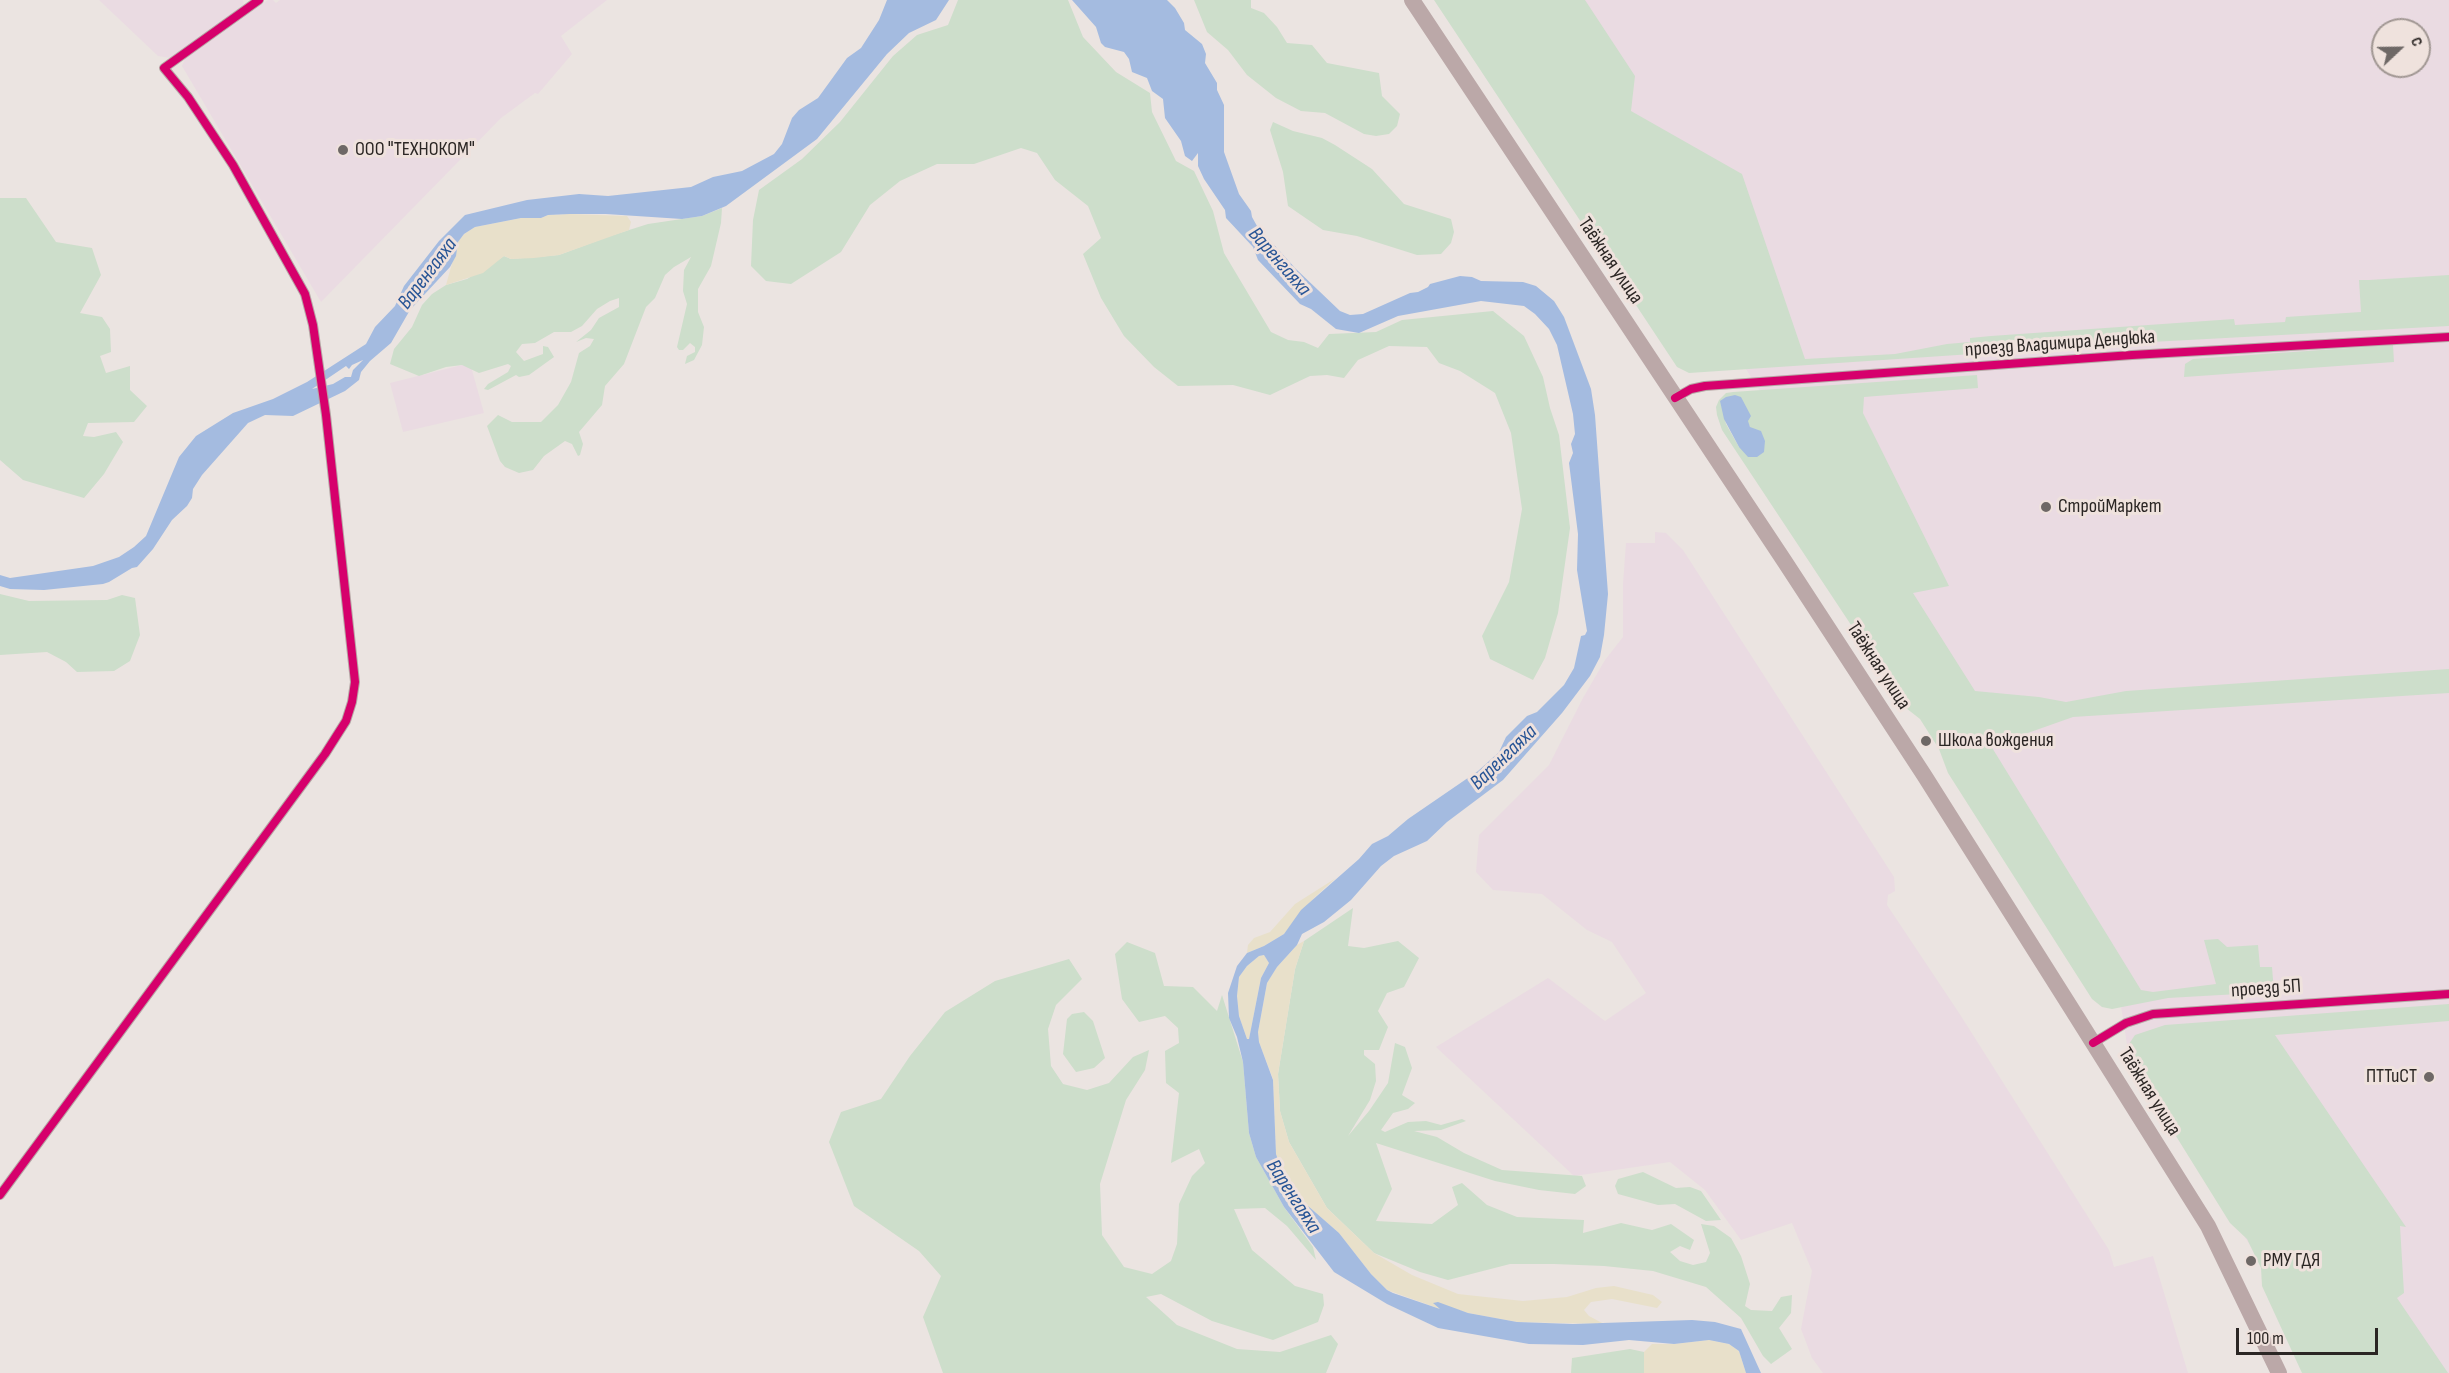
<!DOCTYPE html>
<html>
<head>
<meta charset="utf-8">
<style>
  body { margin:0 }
  #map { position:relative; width:2449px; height:1373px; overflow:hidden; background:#ebe4e1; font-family:"Sofia Sans Condensed",sans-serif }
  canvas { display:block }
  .north { position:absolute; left:2371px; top:18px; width:60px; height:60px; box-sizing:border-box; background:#efe2dd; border:2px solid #a19793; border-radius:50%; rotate:68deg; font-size:16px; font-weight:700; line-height:24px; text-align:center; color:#2b2624 }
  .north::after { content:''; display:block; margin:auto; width:21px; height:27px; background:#6e6866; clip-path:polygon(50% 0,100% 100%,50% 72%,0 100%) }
  .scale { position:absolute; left:2236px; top:1328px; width:142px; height:27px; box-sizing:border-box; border:3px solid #2b2624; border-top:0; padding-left:8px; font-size:18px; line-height:21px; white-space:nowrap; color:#2b2624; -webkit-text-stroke:4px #efe2dd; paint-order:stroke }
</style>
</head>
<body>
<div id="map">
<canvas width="2449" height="1373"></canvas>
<div class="north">С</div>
<div class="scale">100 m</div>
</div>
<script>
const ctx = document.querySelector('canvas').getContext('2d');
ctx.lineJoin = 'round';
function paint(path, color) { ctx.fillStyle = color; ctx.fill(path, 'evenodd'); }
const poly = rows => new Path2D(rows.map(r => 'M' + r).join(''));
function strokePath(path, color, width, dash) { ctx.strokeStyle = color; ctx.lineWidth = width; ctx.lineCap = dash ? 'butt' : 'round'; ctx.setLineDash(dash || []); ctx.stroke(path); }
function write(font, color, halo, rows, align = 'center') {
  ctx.font = font + ' "Sofia Sans Condensed",sans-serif'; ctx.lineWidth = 6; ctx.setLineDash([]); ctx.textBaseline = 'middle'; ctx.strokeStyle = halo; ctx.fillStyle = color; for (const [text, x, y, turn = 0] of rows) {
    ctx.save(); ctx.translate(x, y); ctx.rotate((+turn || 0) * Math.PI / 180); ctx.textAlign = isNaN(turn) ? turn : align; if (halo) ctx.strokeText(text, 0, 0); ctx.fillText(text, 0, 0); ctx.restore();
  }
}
const industrial = poly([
  [99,0,243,0,244,6,170,58,158,56],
  [268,0,273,0,276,3,280,0,607,0,561,36,572,54,538,94,535,93,501,118,321,302,182,66,185,59],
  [1446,0,2449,0,2449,1373,2336,1373,2268,1274,2128,1051,2119,993,1880,580,1744,366],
  [2383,30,2419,30,2419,66,2383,66],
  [470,363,484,413,403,432,390,383],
  [1655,532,1666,533,1683,550,1894,877,1895,891,1888,895,1887,905,1961,1016,2109,1250,2114,1267,2153,1256,2188,1373,1823,1373,1812,1358,1801,1329,1812,1271,1792,1223,1741,1240,1705,1190,1670,1162,1574,1176,1436,1047,1548,978,1605,1021,1646,993,1612,942,1587,930,1542,894,1493,890,1476,872,1479,835,1549,765,1583,698,1605,660,1623,637,1623,584,1626,543,1655,543]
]);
const green = poly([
  [958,0,1068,0,1083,37,1116,72,1150,93,1152,112,1176,161,1194,171,1213,211,1224,253,1271,332,1288,340,1304,342,1318,348,1329,334,1376,332,1402,320,1493,311,1524,336,1543,377,1550,408,1559,435,1570,528,1558,613,1545,658,1533,680,1490,659,1482,636,1509,582,1522,509,1511,433,1495,393,1460,371,1439,363,1427,347,1389,346,1358,360,1344,378,1327,375,1310,376,1270,395,1233,385,1178,386,1154,367,1124,336,1101,298,1083,254,1101,238,1088,206,1055,180,1037,153,1021,148,974,164,937,164,900,181,870,205,841,252,791,284,766,281,751,266,753,220,759,190,802,159,840,122,893,56,917,35,948,25],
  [1194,0,1251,0,1251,8,1264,13,1277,27,1287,43,1312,45,1327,63,1379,73,1382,96,1400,114,1397,126,1389,134,1376,136,1364,134,1325,113,1301,111,1276,98,1247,75,1228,50,1207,32],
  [1434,0,1585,0,1635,76,1631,111,1742,174,1805,359,1895,354,1947,344,1970,342,1970,338,1991,336,2234,319,2235,325,2285,322,2286,317,2361,312,2359,280,2369,280,2449,275,2449,326,2151,342,1689,373,1677,367],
  [1273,122,1293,131,1322,138,1335,145,1372,169,1404,204,1451,219,1454,232,1451,243,1441,254,1417,255,1357,236,1323,230,1288,206,1283,172,1270,130],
  [0,198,26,198,56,242,92,248,101,275,80,313,102,317,110,329,111,352,100,356,106,373,130,366,130,390,147,406,134,422,88,423,83,436,94,437,116,432,123,442,104,474,84,498,23,480,0,460],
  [722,208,721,223,711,266,698,289,698,312,704,327,702,345,694,360,685,364,687,356,695,352,695,347,690,343,683,350,679,350,677,347,687,304,683,291,684,270,691,257,674,267,665,275,655,298,646,307,624,364,605,386,602,405,579,432,583,444,580,455,578,456,572,444,565,441,544,456,533,470,519,473,505,467,500,461,487,426,498,415,512,422,541,422,558,405,571,382,579,353,590,346,594,339,586,338,576,342,591,330,599,318,619,307,619,298,610,301,597,309,582,326,571,332,554,332,535,343,522,344,516,352,524,361,543,354,543,346,548,347,554,357,529,375,519,377,516,375,488,390,484,389,488,384,508,372,511,366,508,364,479,373,462,365,446,367,419,376,390,364,394,349,412,327,422,305,432,294,446,285,467,279,504,256,511,259,559,255,607,237,648,224,702,216],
  [2393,345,2394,362,2184,377,2185,364,2193,359],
  [1977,375,1978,388,1864,397,1863,413,1949,586,1913,593,1975,691,2039,697,2066,702,2126,691,2449,669,2449,693,2073,717,1991,746,2141,990,2153,992,2216,984,2204,940,2218,939,2227,947,2258,945,2260,967,2272,967,2274,992,2168,998,2112,1009,2102,1007,2092,999,1948,773,1939,749,1920,719,1906,708,1722,430,1717,415,1716,407,1719,400,1726,393,1733,392],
  [1723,411,1747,421,1750,427,1739,447,1726,424],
  [0,594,29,601,107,600,122,595,135,598,140,635,130,661,114,671,77,672,66,662,47,652,0,655],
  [1353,908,1348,946,1364,948,1398,941,1419,958,1404,987,1387,993,1378,1011,1388,1027,1379,1050,1364,1050,1364,1055,1375,1064,1376,1081,1370,1100,1348,1136,1369,1111,1388,1083,1395,1043,1405,1047,1412,1068,1402,1095,1415,1103,1408,1109,1393,1113,1381,1130,1385,1132,1408,1122,1426,1121,1441,1125,1462,1119,1466,1121,1441,1130,1414,1131,1437,1137,1464,1153,1502,1170,1582,1176,1586,1186,1575,1194,1539,1190,1495,1181,1376,1143,1392,1189,1376,1221,1432,1224,1458,1205,1452,1187,1462,1183,1487,1205,1517,1217,1584,1220,1583,1233,1621,1223,1652,1230,1671,1224,1694,1240,1690,1250,1680,1246,1670,1252,1680,1261,1693,1265,1706,1262,1710,1253,1701,1224,1714,1226,1731,1238,1741,1256,1750,1284,1745,1306,1751,1310,1772,1311,1781,1297,1792,1295,1791,1313,1779,1328,1792,1349,1771,1364,1763,1356,1741,1318,1706,1287,1653,1271,1604,1266,1554,1264,1510,1264,1448,1280,1420,1272,1374,1253,1327,1208,1289,1142,1280,1111,1278,1074,1295,969,1304,941],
  [1127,942,1155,953,1164,986,1193,987,1217,1011,1222,995,1243,1062,1249,1133,1256,1157,1284,1207,1313,1247,1316,1260,1287,1226,1265,1208,1234,1209,1252,1250,1295,1286,1323,1294,1324,1305,1318,1322,1273,1340,1212,1321,1161,1294,1146,1297,1177,1325,1237,1349,1280,1352,1331,1335,1338,1344,1326,1373,943,1373,923,1317,941,1276,919,1251,854,1206,829,1142,841,1112,881,1099,910,1056,945,1012,995,981,1069,959,1082,979,1056,1005,1048,1029,1051,1066,1063,1084,1087,1090,1109,1083,1133,1057,1149,1050,1145,1070,1126,1100,1100,1184,1102,1235,1124,1267,1152,1274,1171,1261,1177,1244,1179,1204,1192,1176,1205,1163,1199,1149,1171,1163,1179,1093,1166,1083,1165,1051,1179,1043,1178,1028,1165,1016,1139,1022,1122,999,1115,954],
  [2449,1004,2449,1021,2275,1035,2406,1227,2400,1226,2404,1293,2397,1298,2448,1373,2302,1373,2262,1286,2261,1268,2247,1239,2230,1223,2125,1054,2127,1047,2135,1035,2165,1025],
  [1084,1012,1093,1021,1105,1058,1094,1068,1076,1072,1063,1054,1067,1019,1072,1014],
  [1643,1172,1676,1188,1690,1187,1701,1191,1721,1220,1706,1221,1675,1204,1658,1205,1618,1194,1615,1186,1618,1179],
  [1630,1349,1644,1352,1644,1373,1571,1373,1572,1358]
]);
const sand = poly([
  [570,214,627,216,631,222,629,230,559,255,534,258,511,259,504,256,483,273,446,285,458,242,464,234,475,227,521,218,541,218,548,215],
  [1336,878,1315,897,1284,934,1264,946,1247,953,1248,945,1254,938,1270,932,1295,904],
  [1304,941,1295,969,1278,1074,1280,1111,1289,1142,1327,1208,1374,1253,1412,1275,1458,1294,1523,1301,1567,1297,1596,1288,1614,1286,1653,1295,1662,1302,1657,1308,1612,1299,1591,1302,1584,1310,1589,1316,1604,1324,1517,1322,1468,1313,1434,1303,1443,1310,1387,1290,1371,1274,1339,1233,1299,1198,1284,1177,1276,1154,1273,1079,1259,1042,1258,1032,1267,983,1277,967,1297,945],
  [1264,955,1269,963,1261,978,1249,1039,1247,1039,1239,1016,1237,996,1239,977,1247,966,1259,956],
  [1709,1340,1729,1344,1739,1351,1746,1373,1644,1373,1644,1352,1652,1344,1674,1344]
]);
const water = poly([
  [887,0,949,0,936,20,909,33,887,54,817,139,726,206,702,216,682,219,606,214,570,214,548,215,541,218,521,218,475,227,464,234,458,242,456,256,450,267,410,310,391,343,370,361,361,372,359,380,345,391,293,416,265,415,248,423,202,475,193,489,192,498,187,506,172,520,153,549,137,567,132,568,109,582,103,584,44,590,10,589,0,586,0,575,10,578,93,566,119,557,134,547,146,536,179,457,196,436,233,413,273,399,307,382,366,344,375,327,395,306,404,286,439,241,465,215,527,200,579,194,608,196,691,187,713,177,742,171,774,154,782,144,792,118,799,110,818,98,847,58,861,48,879,20],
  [363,360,353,370,351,377,345,377,333,384,312,389,346,366,349,369,352,365],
  [1072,0,1167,0,1175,8,1184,23,1185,30,1202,44,1206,54,1205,63,1217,83,1217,90,1224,105,1224,152,1239,194,1251,211,1252,217,1257,226,1296,269,1340,311,1350,315,1363,314,1410,293,1418,292,1428,287,1430,284,1460,276,1472,277,1481,281,1523,282,1536,286,1554,301,1564,317,1591,389,1595,415,1608,594,1604,635,1600,657,1590,676,1562,713,1503,780,1447,822,1427,841,1394,856,1381,866,1351,900,1324,922,1302,934,1297,945,1277,967,1267,983,1258,1032,1259,1042,1273,1080,1276,1154,1284,1177,1299,1198,1339,1233,1371,1274,1387,1290,1393,1293,1440,1309,1433,1303,1438,1302,1468,1313,1517,1322,1573,1324,1692,1320,1715,1322,1741,1329,1761,1373,1746,1373,1739,1351,1729,1344,1709,1340,1674,1344,1629,1340,1583,1345,1529,1344,1438,1328,1387,1304,1334,1272,1284,1207,1256,1157,1249,1133,1243,1062,1237,1037,1229,1018,1228,993,1237,966,1247,953,1264,946,1284,934,1301,910,1359,859,1372,844,1388,836,1408,819,1478,771,1499,752,1506,737,1527,716,1537,712,1564,685,1574,668,1581,636,1585,635,1587,631,1577,570,1578,534,1569,463,1573,453,1571,444,1575,434,1573,414,1557,345,1549,329,1535,314,1524,306,1481,301,1398,316,1359,333,1336,329,1311,309,1300,304,1258,260,1253,247,1226,218,1225,210,1204,179,1198,166,1198,153,1192,161,1185,156,1181,141,1165,118,1163,99,1152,91,1147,78,1132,72,1129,59,1124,52,1105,47,1101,43,1096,27],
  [1264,955,1269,963,1261,978,1249,1039,1247,1039,1239,1016,1237,996,1239,977,1247,966,1259,956],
  [1735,395,1741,397,1751,416,1748,421,1750,427,1761,431,1765,441,1764,452,1757,457,1748,457,1739,447,1724,419,1720,401,1726,397]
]);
const minor = poly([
  [1675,398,1691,389,1705,386,2132,355,2449,337],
  [2093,1043,2126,1023,2153,1014,2449,994],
  [0,1195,325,754,346,721,352,702,355,682,326,415,313,325,305,294,233,165,188,97,164,68,259,0]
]);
const highway = poly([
  [1412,0,1785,562,1924,775,2073,1011,2208,1226,2279,1373]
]);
const cycleway = poly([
  [1675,398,1691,389,1705,386,2132,355,2449,337],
  [2093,1043,2126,1023,2153,1014,2449,994],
  [0,1195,325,754,346,721,352,702,355,682,326,415,313,325,305,294,233,165,188,97,164,68,259,0]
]);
const markers = [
  [343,150,6,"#6e6866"],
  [2046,507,6,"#6e6866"],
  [1926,741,6,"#6e6866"],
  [2429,1077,6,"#6e6866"],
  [2251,1261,6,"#6e6866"]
];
const poiNames = [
  ["ООО \"ТЕХНОКОМ\"",355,150],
  ["СтройМаркет",2058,507],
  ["Школа вождения",1938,741],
  ["ПТТиСТ",2417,1077,"right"],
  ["РМУ ГДЯ",2263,1261]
];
const streetNames = [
  ["Таёжная улица",1610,261,56],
  ["проезд Владимира Дендюка",2060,344,-4],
  ["Таёжная улица",1878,666,57],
  ["проезд 5П",2266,989,-4],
  ["Таёжная улица",2149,1092,58]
];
const waterNames = [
  ["Варенгаяха",1279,262,49],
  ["Варенгаяха",428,274,-53],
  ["Варенгаяха",1504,758,-44],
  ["Варенгаяха",1293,1197,57]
];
paint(industrial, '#eadbe2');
paint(green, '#cddecb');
paint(sand, '#e8e0ca');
paint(water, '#a4bbe0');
strokePath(minor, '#b6a6a5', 10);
strokePath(highway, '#bba8a8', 16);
strokePath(cycleway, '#d6006c', 8);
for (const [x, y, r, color] of markers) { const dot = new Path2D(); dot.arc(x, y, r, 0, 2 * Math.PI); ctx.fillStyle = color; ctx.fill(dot); strokePath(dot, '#efe2dd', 2); }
write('20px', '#2b2624', '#efe2dd', poiNames, 'left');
write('20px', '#2b2624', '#efe2dd', streetNames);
write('italic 21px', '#275495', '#efe2dd', waterNames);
</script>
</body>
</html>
